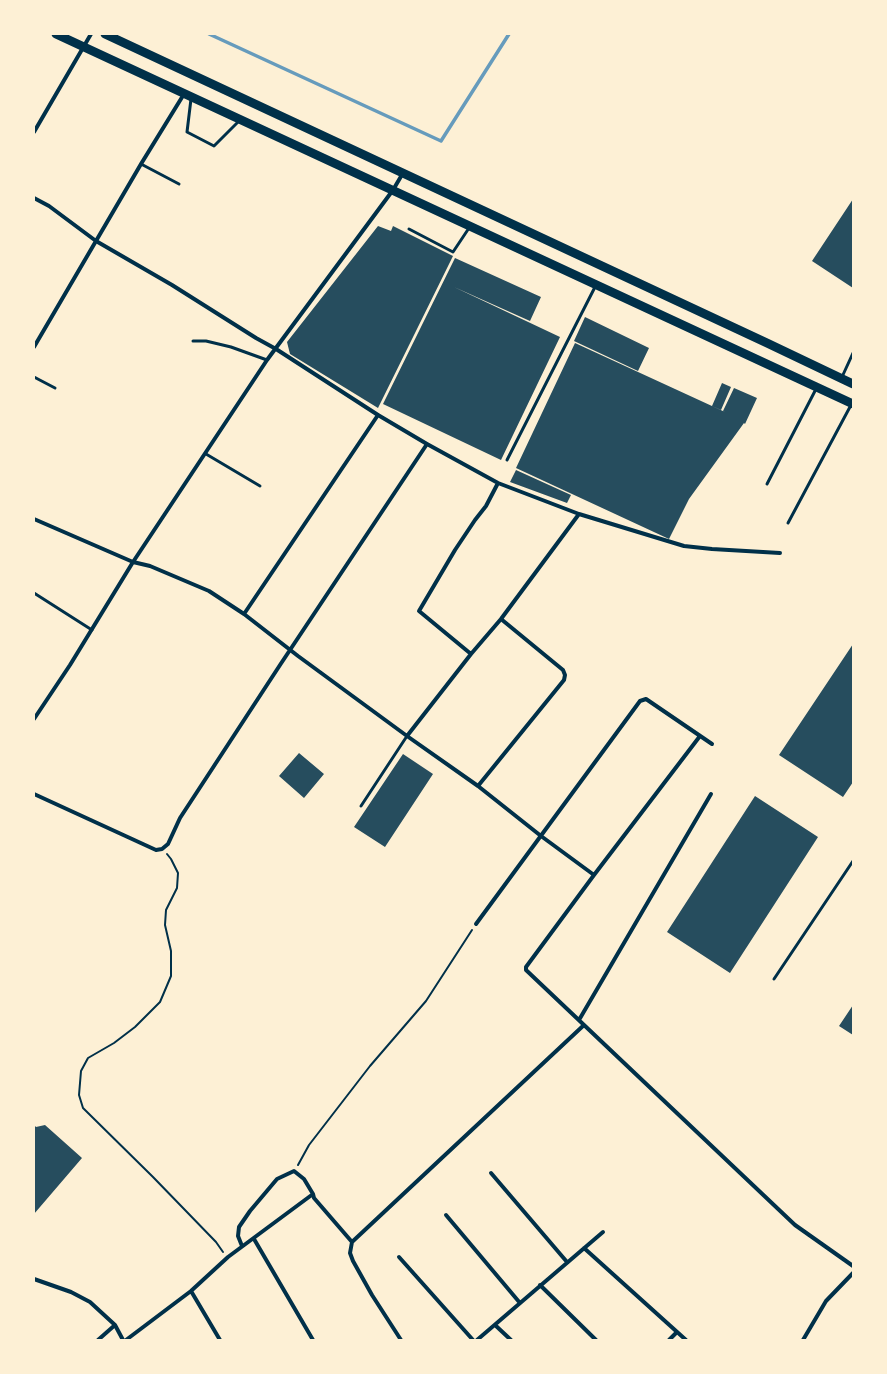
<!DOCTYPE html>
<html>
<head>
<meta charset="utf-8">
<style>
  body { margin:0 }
  #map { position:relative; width:887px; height:1374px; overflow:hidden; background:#fdf0d5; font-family:"PT Sans Narrow",sans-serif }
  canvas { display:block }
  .frame { position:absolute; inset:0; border:35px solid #fdf0d5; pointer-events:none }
</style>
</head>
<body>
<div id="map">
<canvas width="887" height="1374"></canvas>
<div class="frame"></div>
</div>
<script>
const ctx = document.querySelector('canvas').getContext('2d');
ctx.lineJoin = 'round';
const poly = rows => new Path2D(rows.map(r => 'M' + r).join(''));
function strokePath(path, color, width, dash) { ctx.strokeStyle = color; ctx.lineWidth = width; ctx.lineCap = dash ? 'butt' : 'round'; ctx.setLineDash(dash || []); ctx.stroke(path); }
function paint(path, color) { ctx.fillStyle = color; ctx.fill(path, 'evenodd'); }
const stream = poly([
  [209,34,441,141,509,34]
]);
const building = poly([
  [853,199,853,288,812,261],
  [378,226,391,231,393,226,453,256,378,408,290,354,287,342],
  [455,258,541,297,530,321,454,287,560,337,501,460,383,404],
  [585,317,649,348,638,371,574,341],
  [575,343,725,412,723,411,734,388,757,398,745,424,744,423,689,499,669,539,516,468],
  [722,383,731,387,721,410,712,406],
  [516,470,571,495,567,503,510,482],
  [853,644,853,782,843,797,779,755],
  [299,753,324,774,304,798,279,776],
  [403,754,433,774,385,847,354,827],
  [755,796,818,837,730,973,667,932],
  [853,1005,853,1035,839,1026],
  [34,1125,36,1127,45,1125,82,1158,34,1214]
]);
const path = poly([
  [167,854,171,859,178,873,177,888,166,910,165,925,171,951,171,976,160,1002,135,1027,114,1043,88,1058,81,1071,79,1095,83,1108,153,1177,216,1242,223,1252],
  [298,1165,309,1145,370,1066,426,1001,472,930]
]);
const service = poly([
  [191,99,187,132,214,146,239,121],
  [141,164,179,184],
  [409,229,453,252,469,228],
  [193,341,206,341,231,347,267,360],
  [34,377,55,388],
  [842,377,853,353],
  [206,454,260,486],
  [507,460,595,287],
  [767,484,816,389],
  [788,523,851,405],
  [34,593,92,630],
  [361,806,407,736],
  [774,979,853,861]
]);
const minor = poly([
  [34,132,91,34],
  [34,198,49,206,96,241,172,285,256,338,276,349,378,415,427,444,498,483,579,514,684,546,712,549,780,553],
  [34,347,141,164,184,94],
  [34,519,133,562,150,566,209,591,244,614,298,656,407,736,478,786,541,836,594,875],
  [244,614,378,415],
  [471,654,419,611,455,550,475,520,486,506,498,483],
  [34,719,70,665,133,562,267,360,393,190,403,173],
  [407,736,471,654,501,619,579,514],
  [700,736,594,875,526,967,526,970,795,1225,853,1266],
  [478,786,564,680,565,675,563,670,501,619],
  [34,794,156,850,162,849,168,844,180,818,280,665,427,444],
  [476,924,640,701,646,699,712,744],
  [579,1020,711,794],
  [491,1173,567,1262],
  [446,1215,520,1303],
  [254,1239,313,1340],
  [242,1246,238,1236,239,1227,250,1211,277,1179,294,1171,304,1179,313,1194],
  [584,1248,686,1340],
  [399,1257,473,1340],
  [34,1279,71,1292,90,1302,115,1325,123,1340],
  [540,1285,596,1340],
  [191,1291,220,1340],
  [495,1325,511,1340],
  [98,1340,115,1325],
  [126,1340,191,1291,228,1257,313,1194,314,1198,352,1242],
  [401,1340,372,1295,353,1261,350,1253,352,1242,584,1025],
  [477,1340,603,1232],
  [669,1340,677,1332],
  [803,1340,826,1301,853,1273]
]);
const primary = poly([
  [56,34,853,404],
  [105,34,767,343,853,384]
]);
strokePath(stream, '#669bbc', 3.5);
paint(building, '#264d5e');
strokePath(path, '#003049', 2);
strokePath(service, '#003049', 3);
strokePath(minor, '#003049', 4);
strokePath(primary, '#003049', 9);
</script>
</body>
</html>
